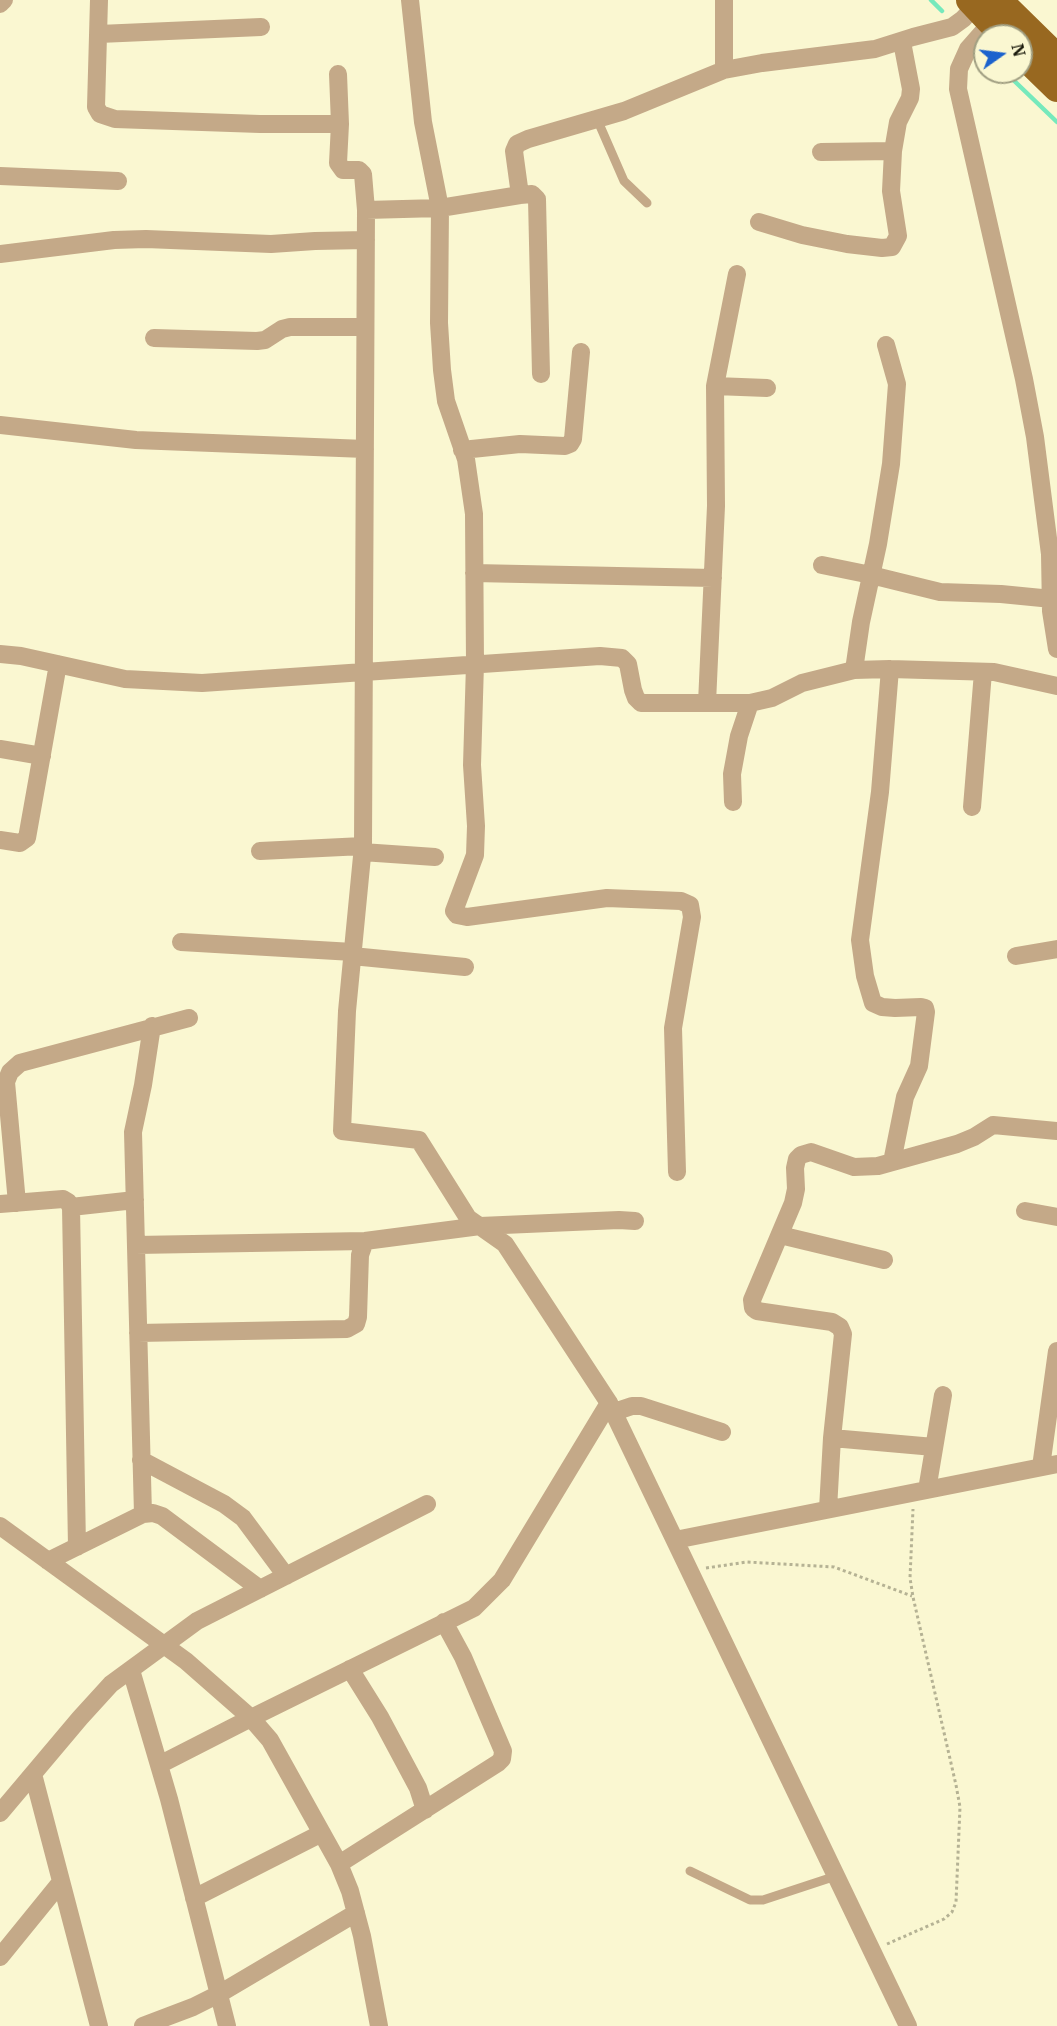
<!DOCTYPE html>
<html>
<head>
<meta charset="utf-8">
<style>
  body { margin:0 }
  #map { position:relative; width:1057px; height:2026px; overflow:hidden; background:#faf7d1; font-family:"IBM Plex Serif",serif }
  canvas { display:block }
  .north { position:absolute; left:973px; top:24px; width:60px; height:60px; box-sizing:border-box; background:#faf7d1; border:2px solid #a19f82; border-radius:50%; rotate:76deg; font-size:16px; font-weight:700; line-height:24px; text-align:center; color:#1b1a0c }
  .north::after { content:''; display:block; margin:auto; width:21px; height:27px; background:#1b62cd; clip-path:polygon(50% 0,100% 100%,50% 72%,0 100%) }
</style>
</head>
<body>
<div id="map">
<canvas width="1057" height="2026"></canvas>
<div class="north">N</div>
</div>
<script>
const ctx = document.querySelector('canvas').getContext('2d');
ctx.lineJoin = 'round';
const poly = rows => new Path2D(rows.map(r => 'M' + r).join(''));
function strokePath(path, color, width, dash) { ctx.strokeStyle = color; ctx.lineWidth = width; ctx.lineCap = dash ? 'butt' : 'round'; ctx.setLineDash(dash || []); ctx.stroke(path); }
const stream = poly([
  [931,0,942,11],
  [978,46,985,53],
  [1005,72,1057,122]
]);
const path = poly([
  [706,1568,747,1562,834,1567,912,1596],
  [887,1944,944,1919,952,1912,956,1902,960,1807,956,1785,913,1597,910,1578,913,1509]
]);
const service = poly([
  [597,119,624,181,647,203],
  [690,1871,750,1900,763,1900,836,1876]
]);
const minor = poly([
  [99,0,96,107,100,114,115,119,260,124,340,124],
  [410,0,423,122,440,208,439,323,442,370,446,401,466,459,474,514,475,664,472,765,476,826,475,855,454,911,457,915,467,917,607,898,681,901,690,905,692,917,673,1028,677,1172],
  [724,0,724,70],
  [0,4,4,0],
  [997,16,968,49,959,69,958,89,1024,379,1035,437,1050,554,1051,611,1057,649],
  [99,34,261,27],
  [338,74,340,124,338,163,343,170,359,170,363,174,366,210,363,846,347,1011,342,1131,419,1140,468,1218,505,1244,609,1403,908,2026],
  [821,152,893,151],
  [0,176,118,181],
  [520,195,532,194,537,199,541,374],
  [366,210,440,208,520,195,514,151,517,144,528,139,624,111,724,70,762,63,875,49,913,37,952,27,963,19,981,0],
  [759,222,802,235,847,244,882,248,892,247,898,236,891,191,893,151,898,122,910,98,911,89,902,42],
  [0,254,114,240,146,239,271,244,315,241,366,240],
  [154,338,257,341,265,340,282,329,290,327,365,327],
  [715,386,737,274],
  [0,425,136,440,365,449],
  [462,450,520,444,565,446,570,444,573,439,581,352],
  [822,565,871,575,940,592,1001,594,1052,599],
  [474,573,713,578],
  [0,654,21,656,125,679,202,683,600,656,622,658,628,664,633,690,636,698,641,703,707,703,716,506,715,386,767,388],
  [890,669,880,792,860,940,865,976,873,1003,882,1007,895,1008,921,1007,925,1008,926,1012,919,1066,905,1097,892,1162],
  [854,670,861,622,878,544,891,464,897,384,886,345],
  [707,703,750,703],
  [0,749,42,756],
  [733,802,732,774,739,736,750,703,772,698,802,683,854,670,890,669,994,672,1057,686],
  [972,807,983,672],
  [0,840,20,843,27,838,58,664],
  [260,851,363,846],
  [362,852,435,857],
  [181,942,353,952],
  [352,956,465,967],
  [1016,956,1057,949],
  [17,1203,6,1082,10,1072,20,1063,189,1018],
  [0,1204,63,1199,68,1202,71,1207,77,1547],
  [71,1207,135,1200],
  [1025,1211,1057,1217],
  [780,1235,884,1260],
  [136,1245,365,1241,480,1226,619,1220,635,1221],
  [138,1333,347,1329,356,1324,358,1317,360,1255,365,1241],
  [614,1412,632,1406,641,1406,722,1432],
  [832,1438,934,1447],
  [141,1460,224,1504,243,1518,286,1576],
  [1041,1467,1057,1351],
  [927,1490,943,1395],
  [828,1509,832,1438,843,1334,840,1327,832,1322,757,1311,753,1308,752,1300,793,1203,796,1189,795,1168,797,1159,801,1155,811,1152,854,1167,878,1166,957,1144,974,1137,993,1125,1057,1131],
  [143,1514,133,1132,143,1085,152,1026],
  [0,1526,186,1661,251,1718,474,1608,502,1580,609,1403],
  [675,1540,1057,1464],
  [48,1561,143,1514,153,1513,162,1516,260,1589],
  [350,1669,380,1717,418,1788,425,1810],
  [131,1670,169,1799,227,2026],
  [159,1765,251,1718,270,1740,339,1864,350,1891,362,1936,379,2026],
  [33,1774,99,2026],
  [0,1813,80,1718,111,1684,197,1621,427,1504],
  [339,1864,498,1763,502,1759,503,1751,463,1657,444,1622],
  [194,1898,322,1833],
  [0,1957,61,1882],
  [143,2026,193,2007,219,1994,356,1913]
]);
const primary = poly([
  [970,0,1004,36],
  [998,0,1057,58],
  [1021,53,1057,88]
]);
strokePath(stream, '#76e9bc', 4.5);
strokePath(path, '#b5b294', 3, [3, 3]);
strokePath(service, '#c4a988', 9);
strokePath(minor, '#c4a988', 18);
strokePath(primary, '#986820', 28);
</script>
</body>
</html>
